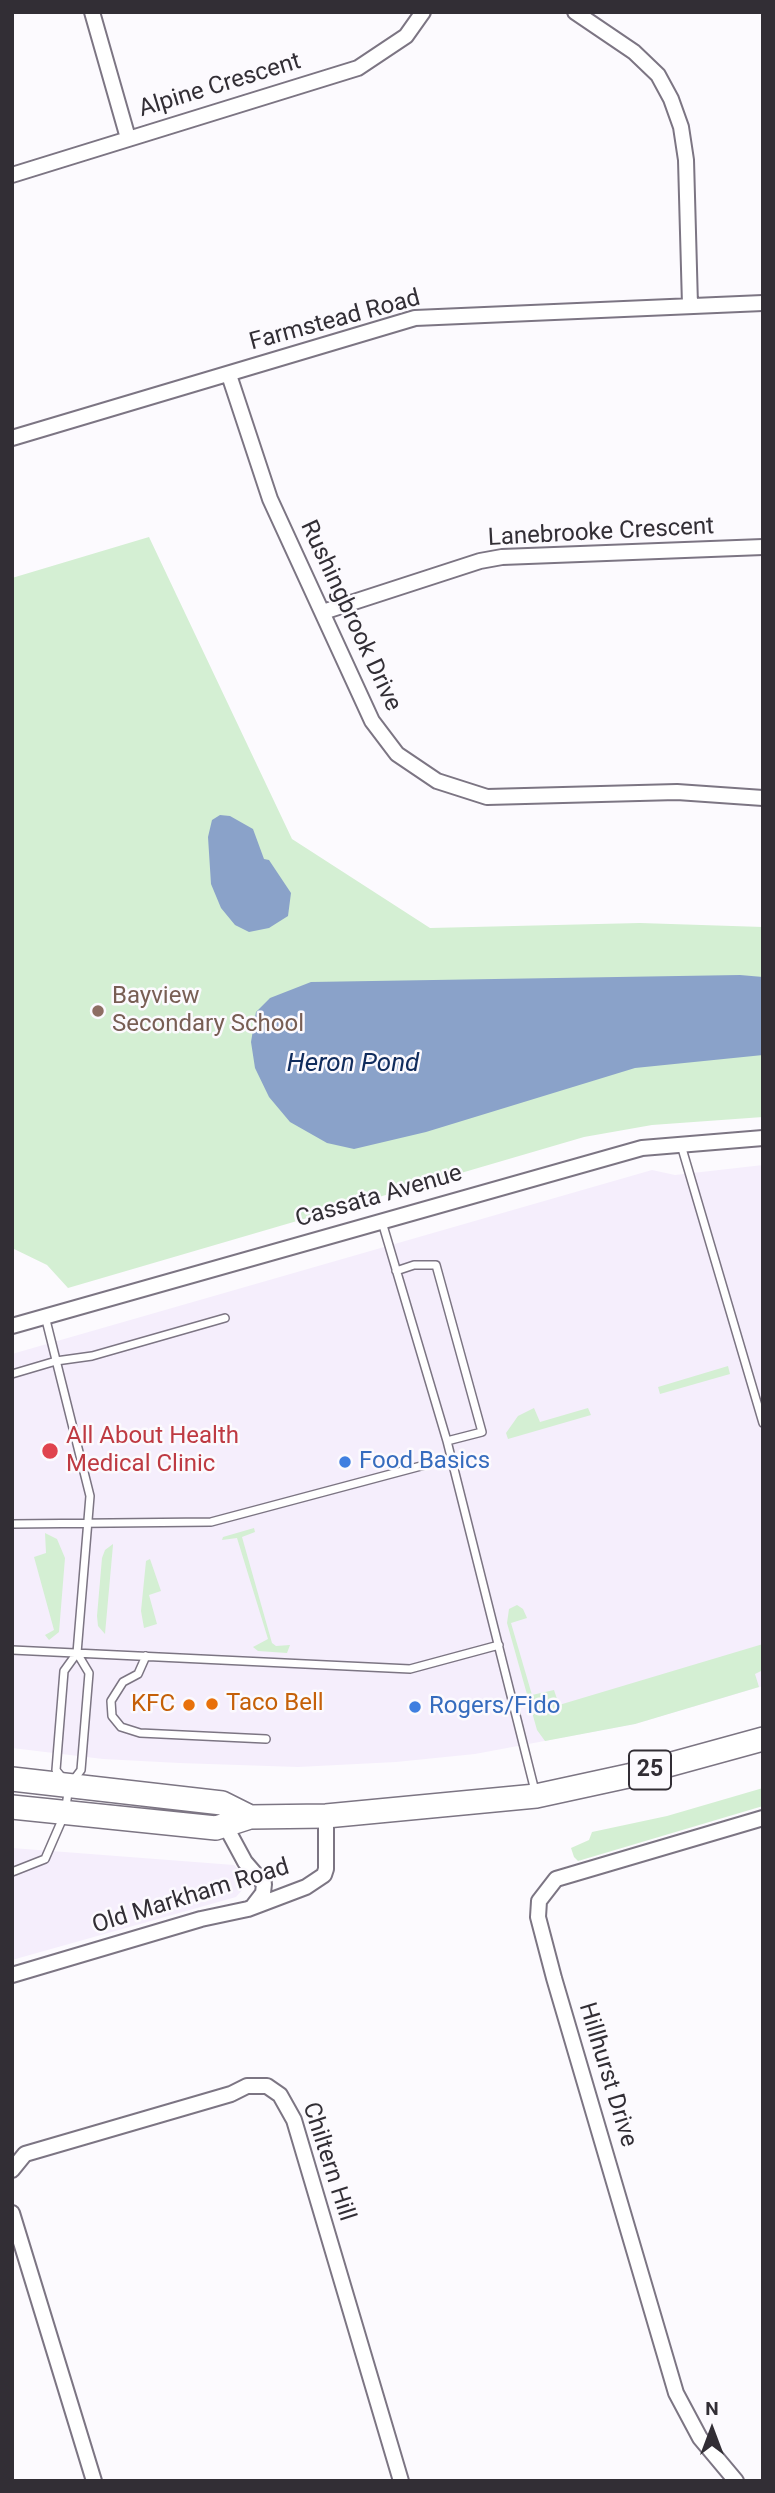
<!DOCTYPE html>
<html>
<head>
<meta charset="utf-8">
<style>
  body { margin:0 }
  #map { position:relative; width:775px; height:2493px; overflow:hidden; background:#fcfafe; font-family:Roboto,sans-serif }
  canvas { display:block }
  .frame { position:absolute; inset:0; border:14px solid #322e35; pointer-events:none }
  .north { position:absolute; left:677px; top:2395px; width:70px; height:70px; -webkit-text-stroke:5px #fcfafe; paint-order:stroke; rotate:0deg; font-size:19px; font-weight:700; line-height:28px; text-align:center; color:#322e35 }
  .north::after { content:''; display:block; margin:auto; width:24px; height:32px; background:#322e35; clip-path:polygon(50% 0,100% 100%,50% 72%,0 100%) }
</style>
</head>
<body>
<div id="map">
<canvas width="775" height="2493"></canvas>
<div class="frame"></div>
<div class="north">N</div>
</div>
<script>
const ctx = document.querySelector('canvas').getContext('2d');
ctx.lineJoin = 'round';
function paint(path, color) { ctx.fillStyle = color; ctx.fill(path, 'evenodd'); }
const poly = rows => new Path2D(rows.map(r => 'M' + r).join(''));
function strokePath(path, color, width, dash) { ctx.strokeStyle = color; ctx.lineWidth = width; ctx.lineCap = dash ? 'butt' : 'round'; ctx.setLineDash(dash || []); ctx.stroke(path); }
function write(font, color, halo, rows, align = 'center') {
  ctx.font = font + ' Roboto,sans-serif'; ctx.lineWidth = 5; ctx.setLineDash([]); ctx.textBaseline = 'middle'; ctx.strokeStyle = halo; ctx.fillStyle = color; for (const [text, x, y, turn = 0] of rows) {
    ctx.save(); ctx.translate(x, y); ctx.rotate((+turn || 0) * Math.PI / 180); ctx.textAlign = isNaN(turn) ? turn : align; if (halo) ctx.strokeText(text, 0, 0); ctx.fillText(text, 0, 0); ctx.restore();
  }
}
const built = poly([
  [763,1165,763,1686,635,1724,475,1754,396,1762,298,1767,179,1763,103,1759,12,1748,12,1354,652,1170,675,1175],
  [12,1848,234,1865,250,1881,236,1897,12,1960]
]);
const green = poly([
  [149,537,292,839,430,928,640,923,763,927,763,1117,652,1125,584,1137,68,1288,47,1265,12,1248,12,578],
  [728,1366,730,1374,660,1394,658,1387],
  [534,1408,540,1422,588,1408,591,1415,508,1439,506,1433,518,1416],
  [254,1528,255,1532,242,1537,272,1643,276,1646,290,1645,287,1653,258,1651,253,1647,268,1639,237,1538,222,1540,223,1537],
  [45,1533,57,1539,65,1558,59,1632,49,1640,45,1635,54,1630,34,1557,46,1553],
  [113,1544,113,1545,105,1634,98,1626,97,1616,102,1558,105,1550],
  [150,1559,161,1591,149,1595,157,1624,144,1628,141,1611,146,1561],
  [517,1605,523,1609,527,1618,511,1623,532,1695,554,1690,559,1705,763,1644,763,1670,755,1674,759,1687,635,1724,545,1741,537,1730,507,1623,509,1609],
  [763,1788,763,1806,578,1861,574,1857,571,1848,589,1840,592,1832,667,1816]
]);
const water = poly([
  [220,815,230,816,253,829,264,859,269,860,291,893,288,916,269,928,249,932,235,925,221,908,211,884,208,837,212,820],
  [740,975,763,977,763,1055,635,1068,426,1132,354,1149,327,1143,290,1122,269,1097,255,1068,251,1042,256,1012,270,998,311,982]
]);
const service = poly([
  [681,1145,763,1423],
  [382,1222,447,1441,535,1791],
  [396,1271,414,1265,436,1265,482,1432,447,1441],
  [45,1316,90,1496,77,1653,64,1671,56,1770,64,1780],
  [12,1374,56,1361,92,1356,225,1318],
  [12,1524,211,1522,451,1458],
  [12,1650,410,1669,499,1645],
  [146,1656,138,1674,123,1682,111,1701,112,1716,121,1727,140,1733,266,1739],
  [12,1872,45,1859,65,1813,69,1786,81,1770,89,1673,77,1653]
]);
const minor = poly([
  [92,12,128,138],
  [575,12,634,52,658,75,671,99,681,127,686,160,690,305],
  [12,175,358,68,406,36,423,12],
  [229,375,270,499,372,721,397,754,437,781,487,797,677,792,763,798],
  [12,438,415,318,763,303],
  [323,612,480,561,502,557,763,547],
  [12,1326,642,1148,763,1138],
  [225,1825,245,1862,264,1884,263,1893,253,1906],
  [12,1975,201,1919,248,1909,306,1887,324,1875,326,1869,326,1816],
  [12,2170,25,2154,231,2094,247,2086,267,2086,280,2095,294,2120,401,2481],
  [12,2213,94,2481],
  [736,2481,700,2438,676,2393,554,1978,538,1917,539,1901,556,1879,763,1818]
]);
const primary = poly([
  [12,1779,222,1803,250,1817],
  [12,1807,216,1828,250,1817,326,1816,536,1796,628,1776,763,1739]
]);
const markers = [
  [98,1011,7,"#8d6e63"],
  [50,1451,9,"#e0444e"],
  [345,1462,7,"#3f7fe0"],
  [212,1704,7,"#e8710a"],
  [189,1705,7,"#e8710a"],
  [415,1707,7,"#3f7fe0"]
];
const shields = [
  [650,1770,42]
];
const shieldNames = [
  ["25",650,1770]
];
const streetNames = [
  ["Alpine Crescent",220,86,-17],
  ["Farmstead Road",335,321,-15],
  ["Lanebrooke Crescent",601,533,-3],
  ["Rushingbrook Drive",350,616,65],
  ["Cassata Avenue",379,1197,-16],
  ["Old Markham Road",191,1897,-17],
  ["Hillhurst Drive",607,2075,73],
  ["Chiltern Hill",328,2162,72]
];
const educationNames = [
  ["Bayview",112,997],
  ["Secondary School",112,1025]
];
const healthNames = [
  ["All About Health",66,1437],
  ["Medical Clinic",66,1465]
];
const shopNames = [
  ["Food Basics",359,1462],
  ["Rogers/Fido",429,1707]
];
const foodNames = [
  ["Taco Bell",226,1704],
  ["KFC",175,1705,"right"]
];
const waterNames = [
  ["Heron Pond",353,1064]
];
paint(built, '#f5eefc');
paint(green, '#d4efd3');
paint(water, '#8aa2c9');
strokePath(service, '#7c7583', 10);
strokePath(minor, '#7c7583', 18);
strokePath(primary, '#7c7583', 26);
strokePath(service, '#fff', 7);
strokePath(minor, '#fff', 14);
strokePath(primary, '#fff', 23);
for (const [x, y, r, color] of markers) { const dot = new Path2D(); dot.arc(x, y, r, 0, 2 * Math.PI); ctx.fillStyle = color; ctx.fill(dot); strokePath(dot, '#fcfafe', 2.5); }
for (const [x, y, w] of shields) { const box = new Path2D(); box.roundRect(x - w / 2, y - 19.5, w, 39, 5); ctx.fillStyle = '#fcfafe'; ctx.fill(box); strokePath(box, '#322e35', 2); }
write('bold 23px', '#322e35', null, shieldNames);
write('24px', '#322e35', '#fcfafe', streetNames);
write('24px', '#785e54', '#fcfafe', educationNames, 'left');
write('24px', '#be3a42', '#fcfafe', healthNames, 'left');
write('24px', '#366cbe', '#fcfafe', shopNames, 'left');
write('24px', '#c56008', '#fcfafe', foodNames, 'left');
write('italic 26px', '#102c5d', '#fcfafe', waterNames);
</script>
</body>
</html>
